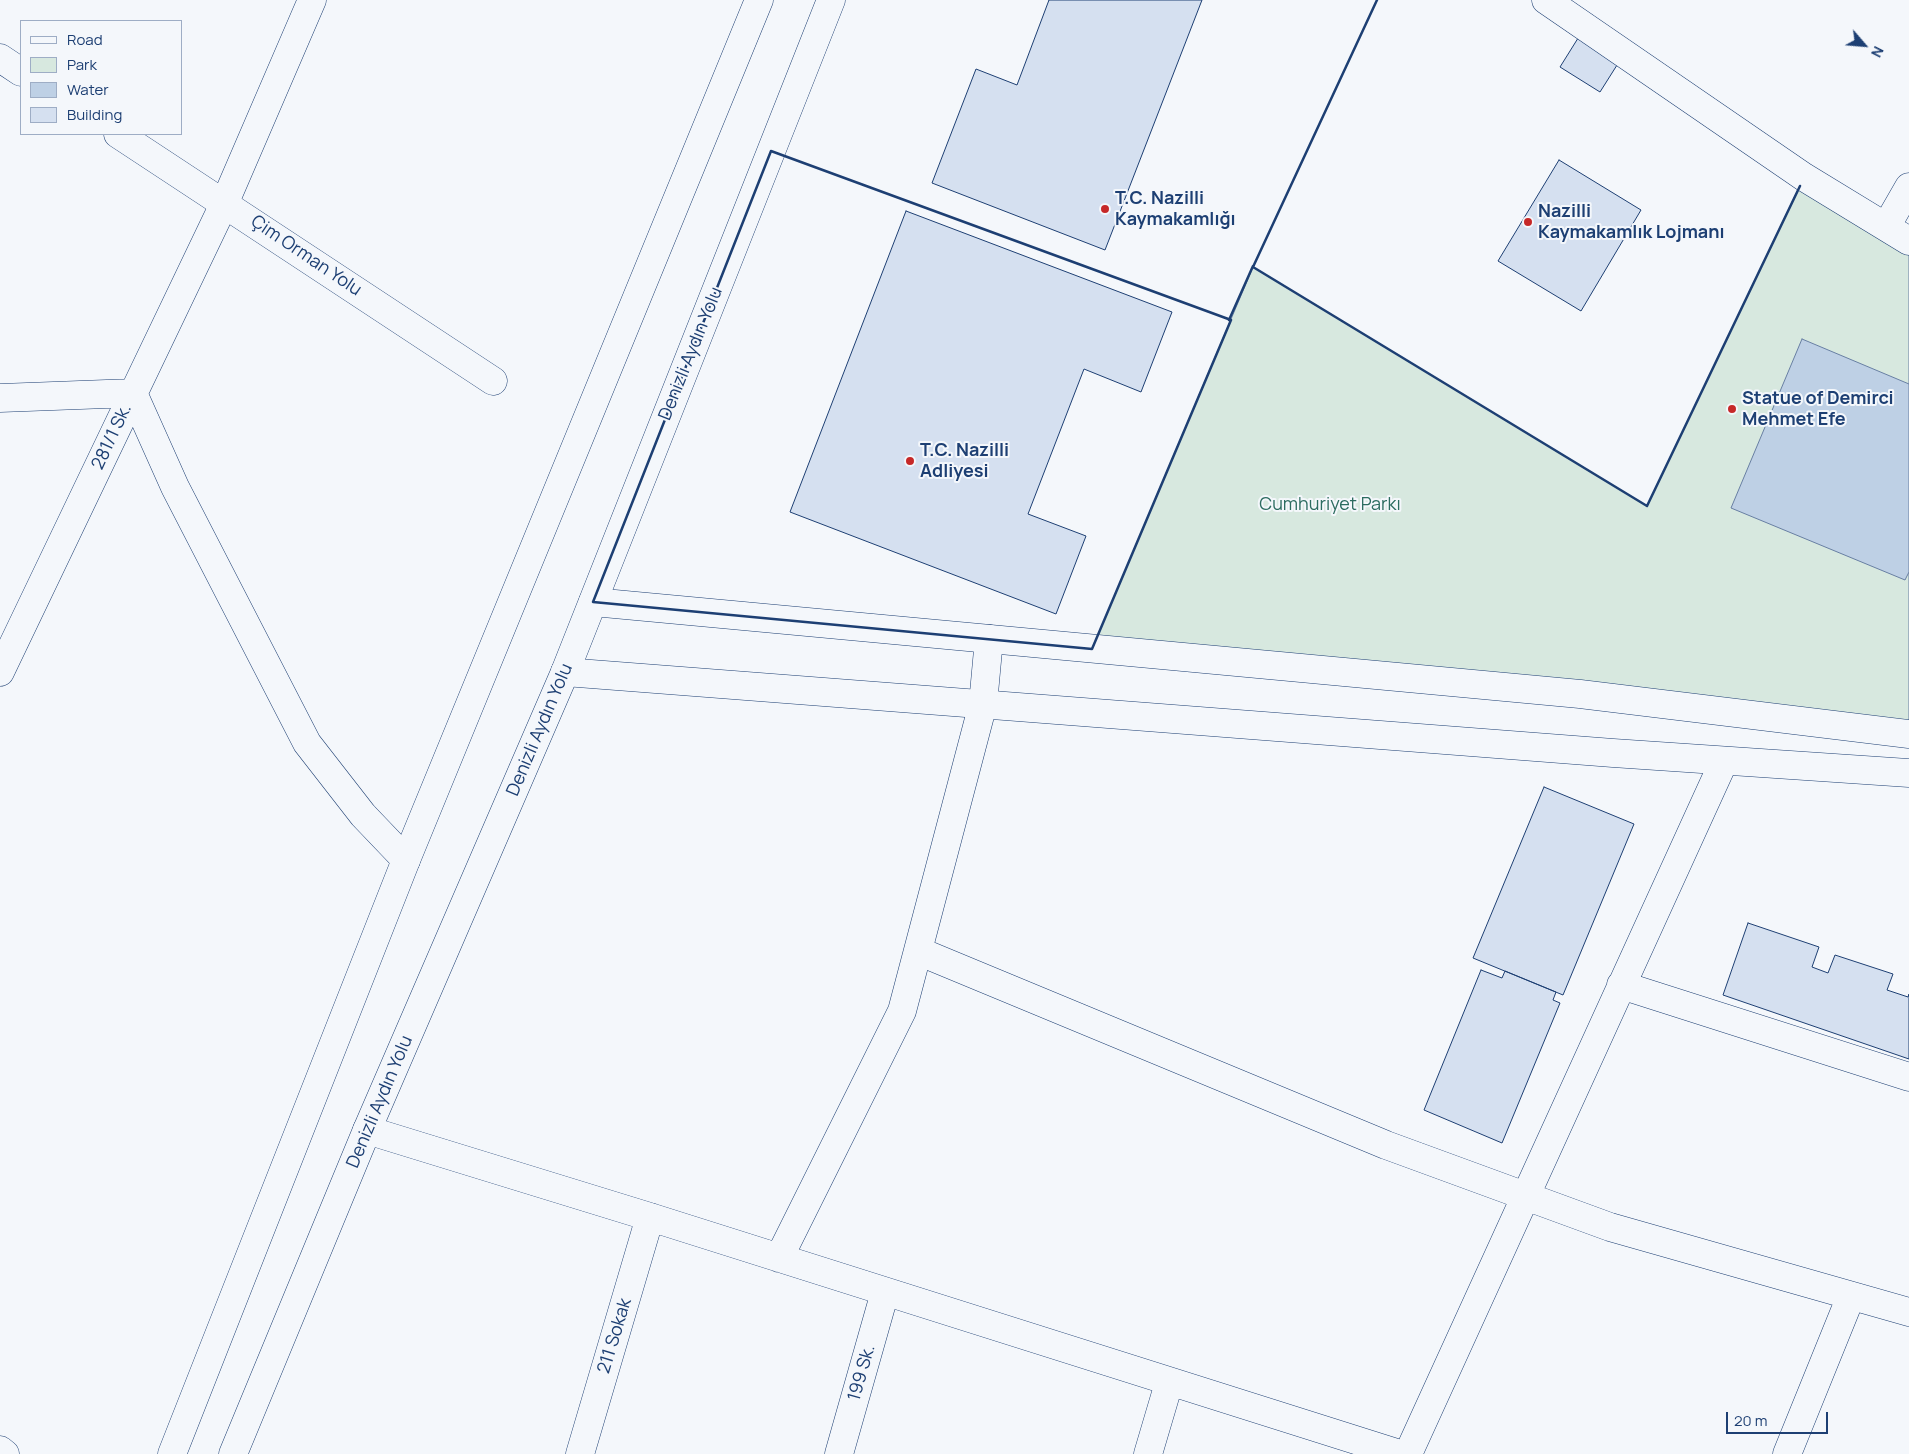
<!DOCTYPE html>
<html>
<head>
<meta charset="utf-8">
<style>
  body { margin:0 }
  #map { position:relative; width:1909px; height:1454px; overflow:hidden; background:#f4f7fb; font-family:Manrope,sans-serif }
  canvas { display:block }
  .legend { position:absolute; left:20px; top:20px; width:162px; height:115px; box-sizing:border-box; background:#f4f7fb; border:1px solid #9eadc5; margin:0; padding:6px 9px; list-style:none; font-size:15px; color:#1d3f73 }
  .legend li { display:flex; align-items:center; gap:10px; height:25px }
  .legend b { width:25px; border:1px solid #9eadc5 }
  .north { position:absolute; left:1839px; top:20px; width:50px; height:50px; -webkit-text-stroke:4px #f4f7fb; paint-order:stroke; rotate:117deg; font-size:14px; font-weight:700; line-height:20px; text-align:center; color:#1d3f73 }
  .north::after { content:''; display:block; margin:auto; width:18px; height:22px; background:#1d3f73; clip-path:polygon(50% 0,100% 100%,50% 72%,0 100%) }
  .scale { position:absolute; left:1726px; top:1412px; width:102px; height:22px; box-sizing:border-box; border:2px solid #1d3f73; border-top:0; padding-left:6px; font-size:15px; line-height:18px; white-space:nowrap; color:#1d3f73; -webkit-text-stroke:4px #f4f7fb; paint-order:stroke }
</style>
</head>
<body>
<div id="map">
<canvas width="1909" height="1454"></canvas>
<ul class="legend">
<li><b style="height:6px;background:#f4f7fb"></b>Road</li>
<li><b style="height:14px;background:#d7e8df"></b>Park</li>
<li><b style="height:14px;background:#bed0e5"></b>Water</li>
<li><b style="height:14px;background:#d5e0f0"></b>Building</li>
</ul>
<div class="north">N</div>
<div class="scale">20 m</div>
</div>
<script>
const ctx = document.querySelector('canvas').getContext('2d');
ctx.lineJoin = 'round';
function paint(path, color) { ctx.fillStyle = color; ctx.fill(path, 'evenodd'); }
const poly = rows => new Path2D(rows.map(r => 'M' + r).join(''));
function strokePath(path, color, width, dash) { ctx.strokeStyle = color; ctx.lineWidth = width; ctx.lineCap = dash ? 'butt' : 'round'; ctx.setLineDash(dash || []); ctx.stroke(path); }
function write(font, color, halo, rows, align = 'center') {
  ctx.font = font + ' Manrope,sans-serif'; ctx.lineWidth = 4; ctx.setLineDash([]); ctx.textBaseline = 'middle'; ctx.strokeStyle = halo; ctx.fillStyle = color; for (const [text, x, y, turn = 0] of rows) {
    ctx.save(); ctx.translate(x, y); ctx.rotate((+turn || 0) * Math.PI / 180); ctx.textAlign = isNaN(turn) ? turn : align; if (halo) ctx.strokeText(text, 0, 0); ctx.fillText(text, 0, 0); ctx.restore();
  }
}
const green = poly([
  [1804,177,1909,241,1909,730,1092,649,1253,267,1647,506,1804,177]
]);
const water = poly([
  [1802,339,1909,384,1909,572,1905,580,1731,508,1802,339]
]);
const building = poly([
  [1049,0,1202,0,1105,250,932,183,976,69,1017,85,1049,0],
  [1585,27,1624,54,1600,92,1560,67,1585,27],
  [1559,160,1641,210,1581,311,1498,261,1559,160],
  [906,211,1172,312,1141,392,1084,369,1028,514,1086,536,1056,614,790,512,906,211],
  [1544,787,1634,824,1563,995,1473,958,1544,787],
  [1748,923,1819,947,1812,967,1828,973,1835,955,1893,974,1887,990,1908,997,1909,994,1909,1059,1723,995,1748,923],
  [1481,970,1502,978,1505,971,1556,992,1553,1000,1560,1003,1502,1143,1424,1110,1481,970]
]);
const street = poly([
  [1546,0,1804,177,1909,241],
  [0,58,21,72],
  [118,134,493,381],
  [1886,227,1909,187],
  [0,398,133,393,175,487,307,743,363,815,406,860],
  [0,672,225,202,312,0],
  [918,951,1386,1145,1610,1227,1909,1312],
  [1621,985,1909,1077],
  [367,1130,650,1217,1400,1454],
  [779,1258,902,1011,983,704,989,639],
  [0,1450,5,1454],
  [580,1454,650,1217],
  [839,1454,885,1292],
  [1148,1454,1169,1383],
  [1408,1454,1724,761],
  [1787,1454,1851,1296]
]);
const secondary = poly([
  [593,602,1580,694,1909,734],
  [565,672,1613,753,1909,773]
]);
const highway = poly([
  [172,1454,406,860,759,0],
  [233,1454,367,1130,565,672,831,0]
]);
const wall = poly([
  [1377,0,1253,267,1647,506,1800,186],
  [771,151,1231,320,1092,649,593,602,771,151],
  [1229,320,1253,266]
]);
const markers = [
  [1105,209,5,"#c62828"],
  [1528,222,5,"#c62828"],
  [1732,409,5,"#c62828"],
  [910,461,5,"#c62828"]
];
const poiNames = [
  ["T.C. Nazilli",1115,199],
  ["Kaymakamlığı",1115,220],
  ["Nazilli",1538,212],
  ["Kaymakamlık Lojmanı",1538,233],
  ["Statue of Demirci",1742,399],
  ["Mehmet Efe",1742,420],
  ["T.C. Nazilli",920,451],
  ["Adliyesi",920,472]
];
const streetNames = [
  ["Çim Orman Yolu",306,256,34],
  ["Denizli Aydın Yolu",691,354,-68],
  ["281/1 Sk.",112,437,-65],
  ["Denizli Aydın Yolu",540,730,-67],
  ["Denizli Aydın Yolu",380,1102,-67],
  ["211 Sokak",615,1336,-73],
  ["199 Sk.",862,1373,-74]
];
const parkNames = [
  ["Cumhuriyet Parkı",1330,505]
];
paint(green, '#d7e8df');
strokePath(green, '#687fa3', 1);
paint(water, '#bed0e5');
strokePath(water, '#687fa3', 1);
paint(building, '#d5e0f0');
strokePath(building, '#1d3f73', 1);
strokePath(street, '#1d3f73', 29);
strokePath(secondary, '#1d3f73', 29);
strokePath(highway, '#1d3f73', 29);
strokePath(street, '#f4f7fb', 28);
strokePath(secondary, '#f4f7fb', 28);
strokePath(highway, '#f4f7fb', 28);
strokePath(wall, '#1d3f73', 2.5);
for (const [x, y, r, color] of markers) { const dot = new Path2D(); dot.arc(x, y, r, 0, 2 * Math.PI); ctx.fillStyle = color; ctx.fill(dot); strokePath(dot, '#f4f7fb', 2); }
write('bold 18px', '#1d3f73', '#f4f7fb', poiNames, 'left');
write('18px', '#1d3f73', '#f4f7fb', streetNames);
write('18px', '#2c6c60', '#f4f7fb', parkNames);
</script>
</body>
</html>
